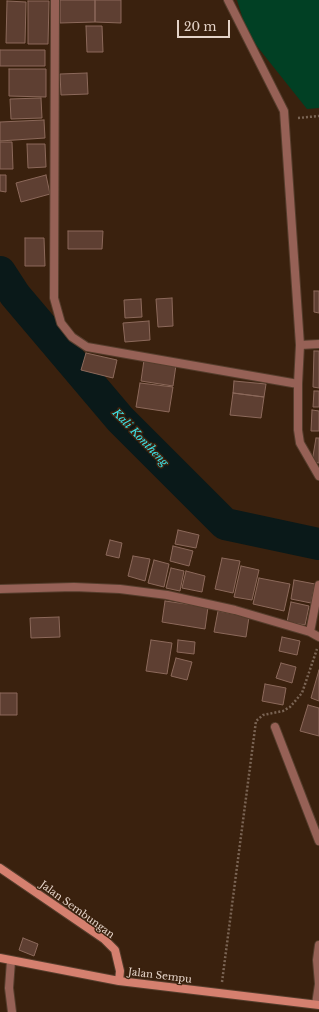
<!DOCTYPE html>
<html>
<head>
<meta charset="utf-8">
<style>
  body { margin:0 }
  #map { position:relative; width:319px; height:1012px; overflow:hidden; background:#3a210e; font-family:"Libre Baskerville",serif }
  canvas { display:block }
  .scale { position:absolute; left:177px; top:20px; width:53px; height:18px; box-sizing:border-box; border:2px solid #e4d3c8; border-top:0; padding-left:5px; font-size:12px; line-height:14px; white-space:nowrap; color:#e4d3c8; -webkit-text-stroke:3px #3a210e; paint-order:stroke }
</style>
</head>
<body>
<div id="map">
<canvas width="319" height="1012"></canvas>
<div class="scale">20 m</div>
</div>
<script>
const ctx = document.querySelector('canvas').getContext('2d');
ctx.lineJoin = 'round';
function paint(path, color) { ctx.fillStyle = color; ctx.fill(path, 'evenodd'); }
const poly = rows => new Path2D(rows.map(r => 'M' + r).join(''));
function strokePath(path, color, width, dash) { ctx.strokeStyle = color; ctx.lineWidth = width; ctx.lineCap = dash ? 'butt' : 'round'; ctx.setLineDash(dash || []); ctx.stroke(path); }
function write(font, color, halo, rows, align = 'center') {
  ctx.font = font + ' "Libre Baskerville",serif'; ctx.lineWidth = 3; ctx.setLineDash([]); ctx.textBaseline = 'middle'; ctx.strokeStyle = halo; ctx.fillStyle = color; for (const [text, x, y, turn = 0] of rows) {
    ctx.save(); ctx.translate(x, y); ctx.rotate((+turn || 0) * Math.PI / 180); ctx.textAlign = isNaN(turn) ? turn : align; if (halo) ctx.strokeText(text, 0, 0); ctx.fillText(text, 0, 0); ctx.restore();
  }
}
const green = poly([
  [237,0,319,0,319,108,307,109,248,35]
]);
const river = poly([
  [0,272,15,295,120,419,225,524,319,544]
]);
const building = poly([
  [60,0,95,0,95,22,60,23,60,0],
  [95,0,121,0,121,23,95,22,95,0],
  [7,1,26,2,25,43,6,43,7,1],
  [28,1,49,1,48,44,28,44,28,1],
  [86,26,102,26,103,52,87,52,86,26],
  [0,50,45,50,45,66,0,66,0,50],
  [9,69,46,69,46,97,9,96,9,69],
  [87,73,88,94,61,95,60,74,87,73],
  [41,98,42,118,11,119,10,99,41,98],
  [44,120,45,138,0,141,0,122,44,120],
  [0,142,12,142,13,169,0,169,0,142],
  [27,144,45,144,46,167,28,168,27,144],
  [0,175,6,175,6,192,0,191,0,175],
  [46,175,50,194,21,202,16,183,46,175],
  [68,231,103,231,102,249,68,249,68,231],
  [25,238,44,238,45,266,25,266,25,238],
  [314,291,319,291,319,313,314,312,314,291],
  [172,298,173,326,158,327,156,299,172,298],
  [141,299,142,317,125,318,124,300,141,299],
  [149,321,150,340,125,342,123,323,149,321],
  [314,351,319,351,319,388,313,387,314,351],
  [86,353,117,360,113,378,81,370,86,353],
  [144,360,176,365,173,386,141,381,144,360],
  [234,381,266,384,264,397,233,393,234,381],
  [140,383,173,387,169,412,136,407,140,383],
  [314,391,319,391,319,407,313,407,314,391],
  [233,393,264,397,261,418,230,415,233,393],
  [312,410,319,411,319,431,311,431,312,410],
  [316,438,319,438,319,463,312,462,316,438],
  [178,530,199,535,196,548,175,544,178,530],
  [110,540,122,543,119,558,106,555,110,540],
  [173,546,193,551,189,566,170,561,173,546],
  [133,556,150,559,145,581,128,576,133,556],
  [222,558,240,561,233,593,215,589,222,558],
  [154,560,169,564,164,587,148,583,154,560],
  [241,566,259,570,252,600,234,597,241,566],
  [171,568,184,571,180,591,166,588,171,568],
  [186,571,205,576,202,592,182,588,186,571],
  [259,578,290,584,284,611,253,604,259,578],
  [294,580,315,584,311,603,291,599,294,580],
  [165,601,208,607,205,629,162,622,165,601],
  [291,602,309,606,305,625,287,622,291,602],
  [218,611,249,617,246,637,214,632,218,611],
  [59,617,60,637,31,638,30,618,59,617],
  [282,637,300,641,297,655,279,651,282,637],
  [151,640,172,643,167,674,146,671,151,640],
  [178,640,195,642,194,654,177,652,178,640],
  [176,658,192,662,187,680,171,676,176,658],
  [281,663,296,667,292,683,276,678,281,663],
  [319,670,319,701,311,698,319,670],
  [265,684,286,688,283,705,262,701,265,684],
  [0,693,17,693,17,715,0,715,0,693],
  [308,705,319,708,319,736,300,731,308,705],
  [23,938,38,944,34,956,19,950,23,938]
]);
const path = poly([
  [298,118,319,116],
  [222,982,256,721,263,715,283,711,290,707,302,693,317,649]
]);
const lane = poly([
  [300,345,319,344],
  [275,727,319,841],
  [316,1004,319,984,317,960,319,945]
]);
const street = poly([
  [55,0,54,298,61,323,72,337,87,347,298,384],
  [228,0,284,111,300,345,298,384,298,430,300,443,319,476],
  [0,589,74,587,120,589,167,595,235,610,310,632,319,637],
  [310,632,319,585],
  [11,961,9,988,12,1012]
]);
const secondary = poly([
  [0,868,104,939,115,950,120,971,119,981],
  [0,958,119,981,319,1005]
]);
const streetNames = [
  ["Jalan Sembungan",77,910,36],
  ["Jalan Sempu",160,976,7]
];
const waterNames = [
  ["Kali Kontheng",140,438,46]
];
paint(green, '#014024');
strokePath(river, '#0a1919', 32);
paint(building, '#5e3f32');
strokePath(building, '#8c695b', 1);
strokePath(lane, '#553d2c', 10);
strokePath(street, '#553d2c', 10);
strokePath(secondary, '#553d2c', 10);
strokePath(path, '#7a6454', 2.5, [2, 2]);
strokePath(lane, '#966156', 8);
strokePath(street, '#966156', 8);
strokePath(secondary, '#d5806f', 8);
write('10px', '#e4d3c8', '#3a210e', streetNames);
write('italic 11px', '#3ce4e9', '#3a210e', waterNames);
</script>
</body>
</html>
